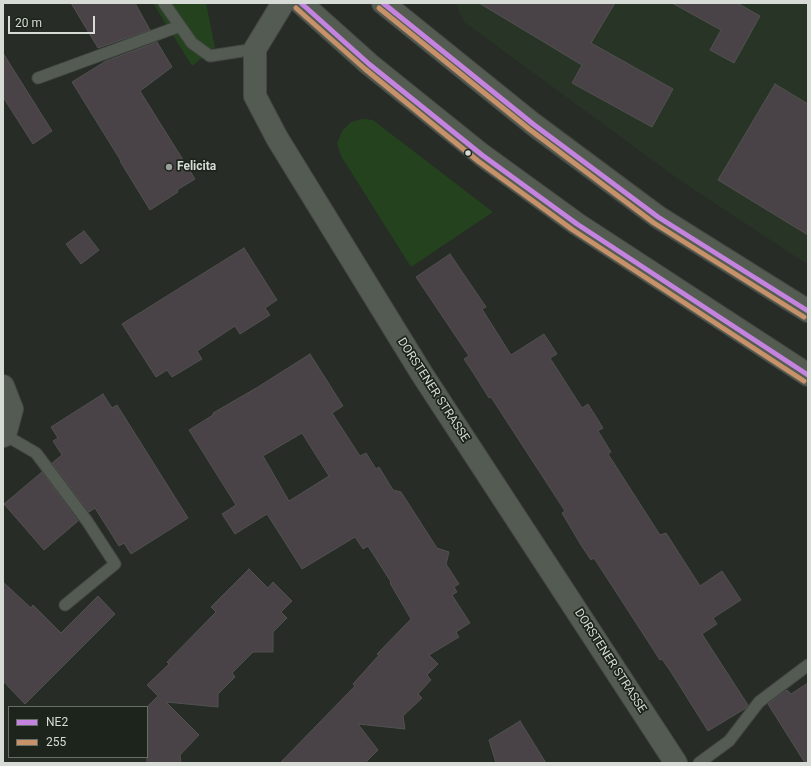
<!DOCTYPE html>
<html>
<head>
<meta charset="utf-8">
<style>
  body { margin:0 }
  #map { position:relative; width:811px; height:766px; overflow:hidden; background:#272c26; font-family:Roboto,sans-serif }
  canvas { display:block }
  .frame { position:absolute; inset:0; border:4px solid #d6dcd5; pointer-events:none }
  .legend { position:absolute; left:8px; top:706px; width:140px; height:52px; box-sizing:border-box; background:#1c241b; border:1px solid #666e65; margin:0; padding:5px 7px; list-style:none; font-size:12px; color:#d6dcd5 }
  .legend li { display:flex; align-items:center; gap:8px; height:20px }
  .legend b { width:20px; border:1px solid #666e65 }
  .scale { position:absolute; left:8px; top:16px; width:87px; height:18px; box-sizing:border-box; border:2px solid #d6dcd5; border-top:0; padding-left:5px; font-size:12px; line-height:14px; white-space:nowrap; color:#d6dcd5; -webkit-text-stroke:3px #1c241b; paint-order:stroke }
</style>
</head>
<body>
<div id="map">
<canvas width="811" height="766"></canvas>
<div class="frame"></div>
<ul class="legend">
<li><b style="height:5px;background:#c483df"></b>NE2</li>
<li><b style="height:5px;background:#c7916a"></b>255</li>
</ul>
<div class="scale">20 m</div>
</div>
<script>
const ctx = document.querySelector('canvas').getContext('2d');
ctx.lineJoin = 'round';
function paint(path, color) { ctx.fillStyle = color; ctx.fill(path, 'evenodd'); }
const poly = rows => new Path2D(rows.map(r => 'M' + r).join(''));
function strokePath(path, color, width, dash) { ctx.strokeStyle = color; ctx.lineWidth = width; ctx.lineCap = dash ? 'butt' : 'round'; ctx.setLineDash(dash || []); ctx.stroke(path); }
function write(font, color, halo, rows, align = 'center') {
  ctx.font = font + ' Roboto,sans-serif'; ctx.lineWidth = 3.5; ctx.setLineDash([]); ctx.textBaseline = 'middle'; ctx.strokeStyle = halo; ctx.fillStyle = color; for (const [text, x, y, turn = 0] of rows) {
    ctx.save(); ctx.translate(x, y); ctx.rotate((+turn || 0) * Math.PI / 180); ctx.textAlign = isNaN(turn) ? turn : align; if (halo) ctx.strokeText(text, 0, 0); ctx.fillText(text, 0, 0); ctx.restore();
  }
}
const built = poly([
  [455,3,808,3,808,264,796,257,678,179,464,22]
]);
const green = poly([
  [153,3,206,3,215,48,192,66],
  [362,119,373,120,493,212,411,267,341,156,337,143,342,131,351,122]
]);
const building = poly([
  [71,3,135,3,150,30,98,48,71,3],
  [479,3,615,3,591,43,673,89,652,127,572,83,582,65,479,3],
  [672,3,737,3,760,16,734,63,710,50,721,30,672,3],
  [157,42,172,67,140,91,195,179,177,190,178,192,150,210,120,161,121,161,72,82,106,61,157,42],
  [3,53,52,131,33,144,3,97,3,53],
  [775,84,808,104,808,235,718,180,775,84],
  [84,231,99,250,81,264,66,244,84,231],
  [244,248,277,300,265,308,270,315,240,334,235,326,197,351,202,359,172,377,167,370,156,377,122,324,244,248],
  [450,254,486,307,482,309,511,355,544,334,557,354,550,358,582,408,588,404,603,428,598,431,611,452,608,454,660,535,666,533,700,586,722,571,741,600,713,618,717,624,702,634,748,705,746,708,708,731,671,672,662,659,660,660,594,558,591,560,581,545,562,513,565,511,491,397,489,398,474,374,464,359,469,356,416,277,450,254],
  [310,354,343,406,332,413,360,456,366,453,376,469,379,467,393,490,401,492,437,548,449,552,446,564,459,584,454,587,457,592,452,595,470,623,456,632,459,637,429,655,438,664,427,675,431,680,418,694,422,698,403,716,405,729,358,724,378,750,365,763,280,763,355,686,353,684,379,655,377,654,411,619,390,583,391,582,368,546,363,549,355,537,302,569,267,514,235,534,222,514,236,505,189,430,213,415,213,413,258,387,310,354],
  [302,433,329,476,289,501,263,456,302,433],
  [103,394,112,408,117,405,188,518,131,554,124,543,119,546,95,508,89,512,52,463,62,455,53,441,58,438,51,427,103,394],
  [42,472,78,521,44,550,4,504,42,472],
  [249,569,268,588,273,582,292,601,281,612,287,618,273,632,273,652,253,652,232,673,235,677,218,694,218,707,166,702,199,735,180,755,181,763,147,763,147,707,158,696,147,685,169,664,167,662,216,612,211,607,249,569],
  [3,582,31,608,33,605,61,633,98,596,115,614,25,704,3,681,3,582],
  [808,683,808,763,805,763,768,704,787,690,791,694,808,683],
  [520,721,546,763,496,763,489,740,520,721]
]);
const lane = poly([
  [164,3,192,43,210,56,255,49],
  [38,78,180,26],
  [5,435,36,453,87,521,115,564,65,605],
  [699,763,729,741,759,702,808,665]
]);
const street = poly([
  [283,3,255,49,255,96,277,138,422,374,676,763],
  [3,386,12,409,5,435,3,436]
]);
const secondary = poly([
  [301,3,369,64,482,155,577,224,808,375],
  [383,3,533,124,658,217,808,311]
]);
const bus1 = poly([
  [301,3,369,64,482,155,577,224,808,375],
  [383,3,533,124,658,217,808,311]
]);
const bus2 = poly([
  [296,8,365,69,478,161,573,230,804,381],
  [379,8,529,129,654,223,804,317]
]);
const markers = [
  [468,153,3.5,"#d6dcd5"],
  [169,167,4,"#999e98"]
];
const poiNames = [
  ["Felicita",177,167]
];
const streetNames = [
  ["DORSTENER STRASSE",433,390,57],
  ["DORSTENER STRASSE",610,661,57]
];
paint(built, '#283426');
paint(green, '#23421d');
paint(building, '#494348');
strokePath(building, '#515150', 1);
strokePath(lane, '#444743', 13);
strokePath(street, '#444743', 24);
strokePath(secondary, '#444743', 24);
strokePath(lane, '#545b52', 11);
strokePath(street, '#545b52', 22);
strokePath(secondary, '#545c52', 22);
strokePath(bus1, '#c483df', 5);
strokePath(bus2, '#c7916a', 5);
for (const [x, y, r, color] of markers) { const dot = new Path2D(); dot.arc(x, y, r, 0, 2 * Math.PI); ctx.fillStyle = color; ctx.fill(dot); strokePath(dot, '#1c241b', 1.5); }
write('bold 12px', '#d6dcd5', '#1c241b', poiNames, 'left');
write('12px', '#d6dcd5', '#1c241b', streetNames);
</script>
</body>
</html>
